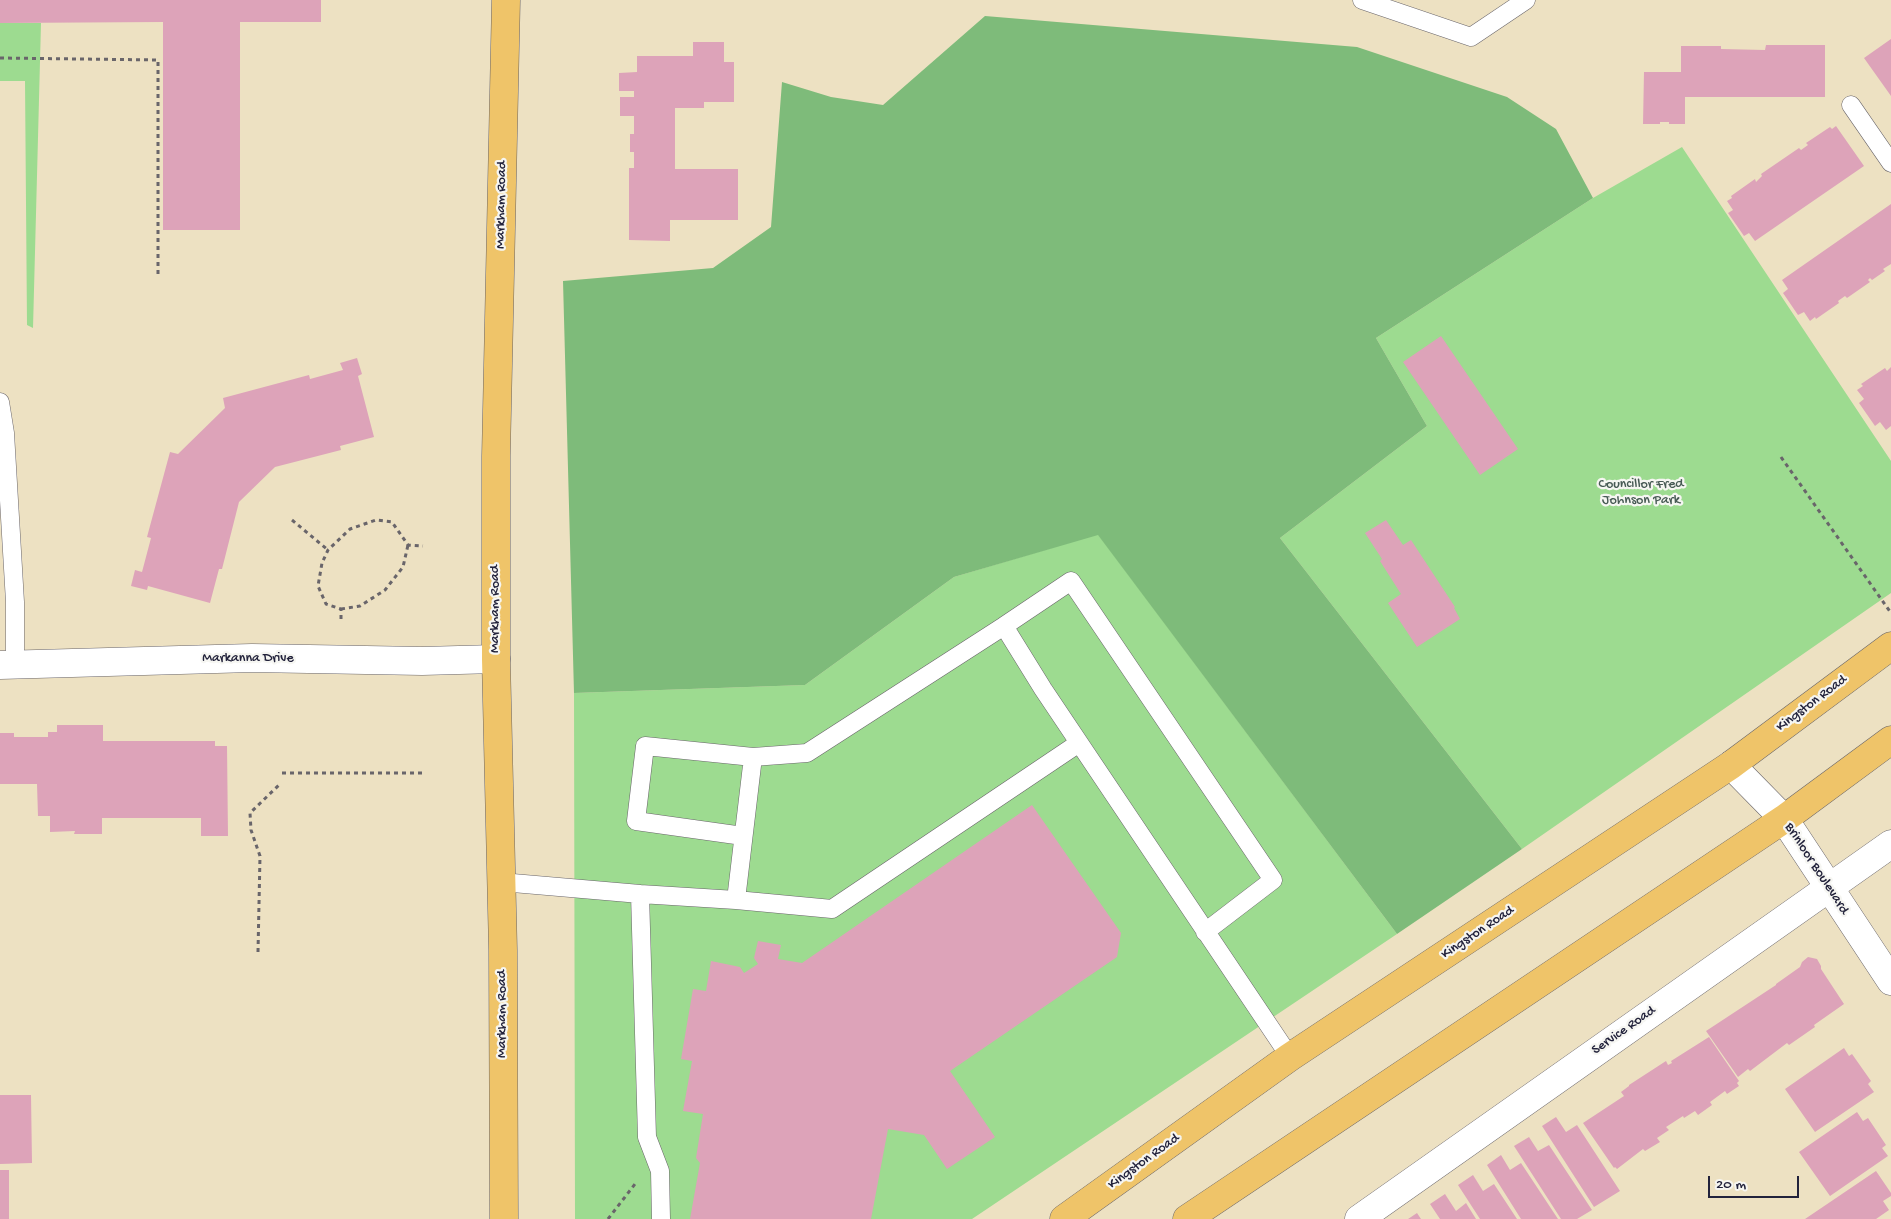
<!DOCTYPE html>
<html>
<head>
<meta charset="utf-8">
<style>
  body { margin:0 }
  #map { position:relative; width:1891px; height:1219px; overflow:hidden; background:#ede1c2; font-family:"Gochi Hand",sans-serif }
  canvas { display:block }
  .scale { position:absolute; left:1708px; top:1176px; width:91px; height:22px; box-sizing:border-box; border:2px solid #22223b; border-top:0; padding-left:6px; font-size:15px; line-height:18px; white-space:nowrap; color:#22223b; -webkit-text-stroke:4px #f6f6f2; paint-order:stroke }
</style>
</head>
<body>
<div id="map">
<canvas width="1891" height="1219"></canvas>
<div class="scale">20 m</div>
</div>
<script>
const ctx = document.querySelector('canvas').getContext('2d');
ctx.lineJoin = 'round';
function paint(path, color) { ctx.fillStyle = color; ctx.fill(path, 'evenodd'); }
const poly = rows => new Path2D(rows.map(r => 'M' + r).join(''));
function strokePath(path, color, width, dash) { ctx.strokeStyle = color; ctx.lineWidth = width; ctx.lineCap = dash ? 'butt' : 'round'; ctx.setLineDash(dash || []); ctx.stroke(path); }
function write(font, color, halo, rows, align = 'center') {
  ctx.font = font + ' "Gochi Hand",sans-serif'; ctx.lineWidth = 4.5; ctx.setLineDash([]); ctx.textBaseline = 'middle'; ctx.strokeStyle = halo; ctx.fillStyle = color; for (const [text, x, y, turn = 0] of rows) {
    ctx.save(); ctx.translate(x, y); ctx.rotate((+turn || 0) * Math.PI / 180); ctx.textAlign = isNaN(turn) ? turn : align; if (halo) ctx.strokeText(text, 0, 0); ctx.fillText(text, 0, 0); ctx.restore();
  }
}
const green = poly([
  [0,23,41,23,33,328,27,325,25,81,0,81],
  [1682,147,1891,461,1891,593,1522,849,1280,538,1427,426,1376,338,1593,198],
  [1098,534,1397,934,972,1219,575,1219,574,693,805,685,954,577]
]);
const forest = poly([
  [985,16,1357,47,1507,97,1556,129,1593,198,1376,338,1427,426,1280,538,1522,849,1397,934,1098,535,954,577,805,685,574,693,563,281,713,268,771,227,782,82,831,97,883,105]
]);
const building = poly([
  [0,0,321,0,321,22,240,22,240,230,163,230,163,22,0,23],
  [1891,39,1891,96,1864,58],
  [693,42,724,42,724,62,734,62,734,102,704,102,704,108,675,108,675,169,738,169,738,220,670,220,670,241,629,240,629,168,634,168,634,152,630,152,630,134,634,134,634,116,620,116,620,97,634,97,634,91,619,91,619,73,637,72,637,56,693,56],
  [1766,45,1825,45,1825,97,1685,97,1685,124,1669,124,1669,122,1660,122,1660,124,1643,124,1644,72,1681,72,1681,46,1721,46,1721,49,1765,50],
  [1836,126,1864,166,1755,241,1749,233,1744,236,1728,213,1733,210,1727,201,1732,198,1731,196,1755,179,1756,182,1762,176,1761,174,1799,148,1801,150,1808,145,1806,143,1830,127,1832,129],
  [1891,204,1891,264,1883,269,1885,271,1872,280,1870,278,1868,280,1870,282,1847,298,1845,296,1838,301,1839,303,1816,319,1815,317,1810,321,1804,312,1798,315,1783,293,1788,289,1782,280],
  [1441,336,1518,449,1480,475,1403,362],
  [357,358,362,374,358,376,374,437,340,446,341,450,275,467,239,502,222,569,219,569,210,603,148,586,147,590,131,586,135,570,142,572,151,538,147,537,170,452,178,454,225,408,223,398,309,375,310,379,343,370,340,363],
  [1891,367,1891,426,1886,430,1880,422,1875,426,1859,403,1864,399,1857,390,1863,386,1861,384,1885,368,1887,371],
  [1386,520,1403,545,1411,540,1455,607,1454,608,1460,619,1417,647,1388,603,1401,594,1380,561,1382,559,1365,533],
  [57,725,103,725,103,741,215,741,215,746,227,746,228,836,201,836,201,818,102,818,102,834,74,834,75,831,50,832,50,816,38,816,37,784,0,784,0,733,14,733,14,737,48,737,48,732,57,732],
  [1032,805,1121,933,1117,957,950,1071,995,1137,947,1169,924,1135,888,1129,871,1219,690,1219,700,1163,696,1158,703,1114,683,1111,692,1061,681,1059,693,989,706,991,711,961,740,967,744,973,758,964,754,958,758,941,781,945,778,959,802,963],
  [1808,957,1817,959,1821,966,1821,969,1844,1004,1814,1025,1815,1027,1789,1045,1787,1043,1750,1071,1748,1069,1738,1077,1706,1031,1776,985,1776,984,1800,967,1802,962],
  [1709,1037,1739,1081,1737,1083,1739,1086,1727,1094,1725,1091,1710,1102,1712,1105,1698,1115,1695,1111,1684,1118,1683,1116,1666,1127,1669,1130,1657,1138,1660,1142,1645,1151,1643,1149,1617,1169,1615,1167,1614,1168,1583,1123,1624,1096,1621,1092,1629,1086,1629,1085,1666,1061,1668,1065,1672,1063,1671,1061],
  [1844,1048,1849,1056,1852,1054,1871,1081,1868,1084,1874,1092,1815,1132,1785,1089],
  [0,1095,31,1095,32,1163,0,1164],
  [1857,1112,1863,1121,1868,1118,1886,1145,1882,1148,1888,1156,1830,1196,1799,1152],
  [1556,1117,1566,1132,1577,1125,1620,1191,1594,1207,1542,1126],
  [1529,1137,1538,1151,1549,1145,1592,1210,1577,1219,1561,1219,1514,1146],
  [1501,1155,1510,1170,1521,1163,1558,1219,1521,1219,1487,1165],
  [0,1170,9,1170,9,1219,0,1219],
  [1876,1171,1891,1193,1891,1196,1883,1201,1889,1210,1876,1219,1805,1219],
  [1473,1175,1483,1191,1494,1184,1517,1219,1480,1219,1458,1185],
  [1445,1194,1456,1211,1466,1203,1476,1219,1440,1219,1430,1204],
  [1417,1213,1421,1219,1408,1219]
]);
const path = poly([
  [0,58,158,60,158,276],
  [1781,457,1891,613],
  [292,520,328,550],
  [341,609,360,606,385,590,403,567,408,545],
  [341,619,341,609,326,604,318,586,322,563,328,550,350,529,376,520,392,522,408,545,423,546],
  [282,773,423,773],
  [258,952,260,856,251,830,250,813,280,784],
  [608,1219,635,1184]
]);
const lane = poly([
  [1362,0,1471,37,1526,0],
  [1851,105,1891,163],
  [0,402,5,433,15,602,15,665],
  [1004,626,1071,581,1273,880,1205,932],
  [743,836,636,821,645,746,753,757],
  [501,882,640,894,647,1137,660,1171,661,1219],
  [640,894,736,900,753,757,807,753,1004,626,1043,689,1290,1057],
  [736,900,832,909,1079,743]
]);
const street = poly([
  [0,665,252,658,422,661,496,659],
  [1731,765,1784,819,1891,981],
  [1359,1219,1891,844]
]);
const primary = poly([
  [504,1219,503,950,496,659,496,456,506,0],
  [1064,1219,1290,1057,1731,765,1891,646],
  [1187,1219,1784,819,1891,740]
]);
const streetNames = [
  ["Markham Road",502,205,-89],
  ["Markham Road",496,609,-90],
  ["Markanna Drive",248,659],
  ["Kingston Road",1812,704,-37],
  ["Brinloor Boulevard",1816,869,57],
  ["Kingston Road",1478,933,-34],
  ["Markham Road",503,1014,-90],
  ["Service Road",1624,1031,-35],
  ["Kingston Road",1144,1162,-36]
];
const parkNames = [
  ["Councillor Fred",1641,485],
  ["Johnson Park",1641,501]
];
paint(green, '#9ddb90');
paint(forest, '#7ebb7a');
paint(building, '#dda3b9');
strokePath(lane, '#69656a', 19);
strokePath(street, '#69656a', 29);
strokePath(primary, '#69656a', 29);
strokePath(path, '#69656a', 3, [4, 4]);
strokePath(lane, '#fff', 18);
strokePath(street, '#fff', 28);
strokePath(primary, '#efc469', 28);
write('14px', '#22223b', '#f6f6f2', streetNames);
write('14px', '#475a54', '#f6f6f2', parkNames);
</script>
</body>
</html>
